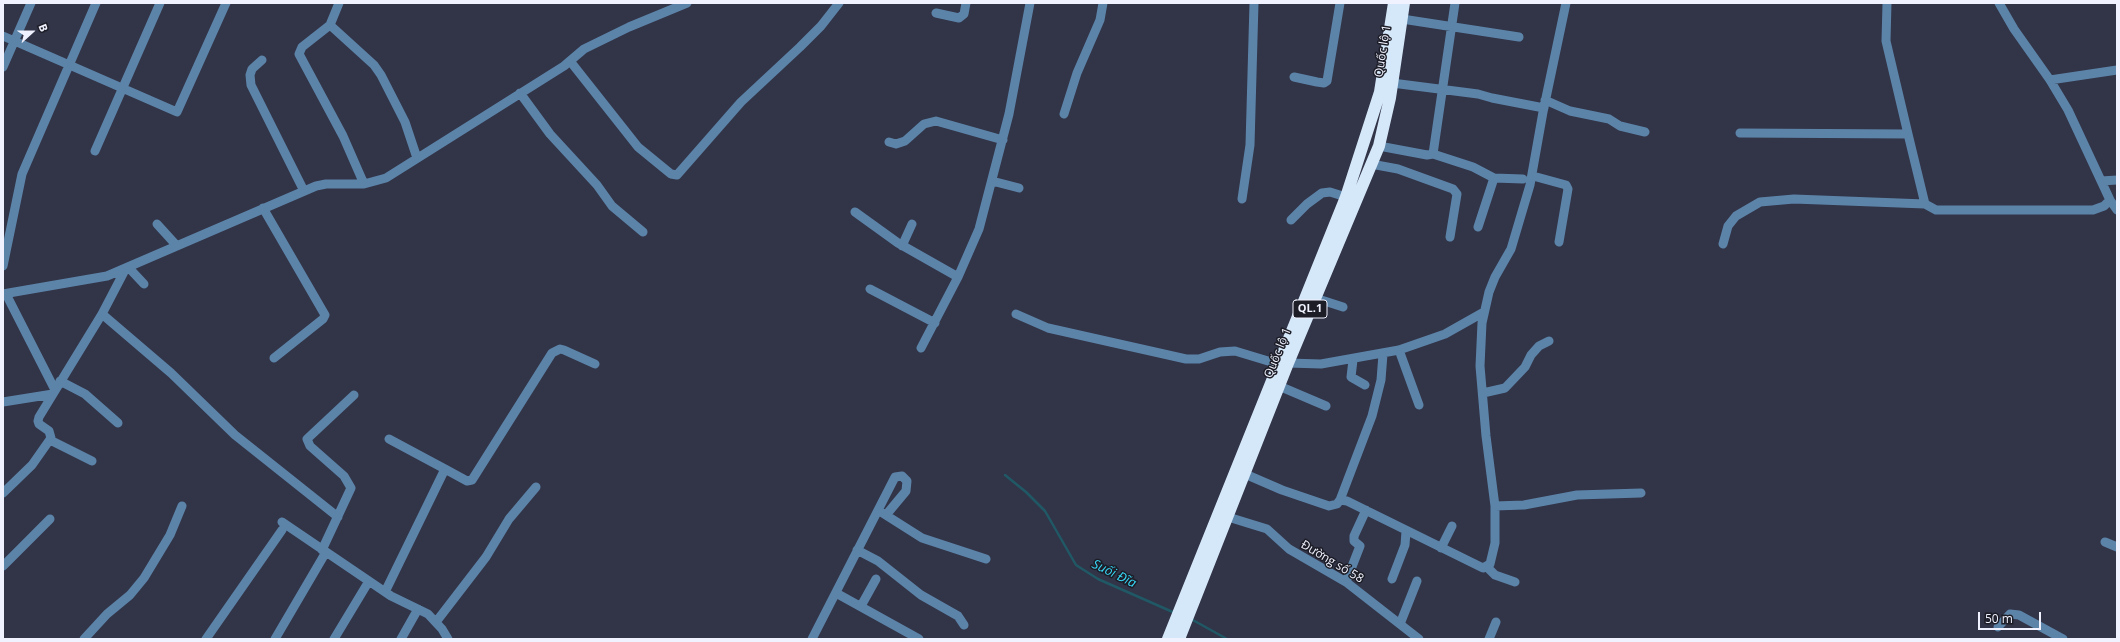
<!DOCTYPE html>
<html>
<head>
<meta charset="utf-8">
<style>
  body { margin:0 }
  #map { position:relative; width:2120px; height:642px; overflow:hidden; background:#323448; font-family:"Open Sans",sans-serif }
  canvas { display:block }
  .frame { position:absolute; inset:0; border:4px solid #f0f2ff; pointer-events:none }
  .north { position:absolute; left:12px; top:12px; width:40px; height:40px; -webkit-text-stroke:3px #1c1d26; paint-order:stroke; rotate:69deg; font-size:11px; font-weight:700; line-height:16px; text-align:center; color:#f0f2ff }
  .north::after { content:''; display:block; margin:auto; width:14px; height:18px; background:#f0f2ff; clip-path:polygon(50% 0,100% 100%,50% 72%,0 100%) }
  .scale { position:absolute; left:1978px; top:612px; width:63px; height:18px; box-sizing:border-box; border:2px solid #f0f2ff; border-top:0; padding-left:5px; font-size:12px; line-height:14px; white-space:nowrap; color:#f0f2ff; -webkit-text-stroke:3px #1c1d26; paint-order:stroke }
</style>
</head>
<body>
<div id="map">
<canvas width="2120" height="642"></canvas>
<div class="frame"></div>
<div class="north">B</div>
<div class="scale">50 m</div>
</div>
<script>
const ctx = document.querySelector('canvas').getContext('2d');
ctx.lineJoin = 'round';
const poly = rows => new Path2D(rows.map(r => 'M' + r).join(''));
function strokePath(path, color, width, dash) { ctx.strokeStyle = color; ctx.lineWidth = width; ctx.lineCap = dash ? 'butt' : 'round'; ctx.setLineDash(dash || []); ctx.stroke(path); }
function write(font, color, halo, rows, align = 'center') {
  ctx.font = font + ' "Open Sans",sans-serif'; ctx.lineWidth = 3; ctx.setLineDash([]); ctx.textBaseline = 'middle'; ctx.strokeStyle = halo; ctx.fillStyle = color; for (const [text, x, y, turn = 0] of rows) {
    ctx.save(); ctx.translate(x, y); ctx.rotate((+turn || 0) * Math.PI / 180); ctx.textAlign = isNaN(turn) ? turn : align; if (halo) ctx.strokeText(text, 0, 0); ctx.fillText(text, 0, 0); ctx.restore();
  }
}
const stream = poly([
  [1005,475,1026,492,1045,511,1076,565,1098,579,1175,613],
  [1191,619,1227,639]
]);
const minor = poly([
  [339,3,330,25,302,47,299,54,343,136,364,184],
  [1887,3,1886,41,1908,134],
  [1999,3,2014,29,2050,80,2068,110,2110,200,2117,210],
  [936,13,959,18,964,14,966,3],
  [1402,19,1519,37],
  [330,25,374,65,381,75,405,122,417,158],
  [3,36,177,112,226,3],
  [262,60,252,69,250,75,251,85,304,191],
  [570,61,638,147,671,174,677,175,741,102,800,47,821,26,839,3],
  [3,67,31,3],
  [1294,77,1317,82,1324,83,1327,81,1340,3],
  [2050,80,2117,70],
  [1392,83,1478,94,1492,98,1544,108],
  [520,93,550,134,597,185,612,206,643,232],
  [1545,100,1570,111,1609,119,1620,126,1645,132],
  [1064,114,1077,73,1100,20,1103,3],
  [1740,133,1908,134,1925,204,1936,210,2093,210,2104,206,2110,200],
  [889,142,896,144,905,141,924,124,936,121,1003,140],
  [1379,146,1427,155,1433,154,1455,3],
  [95,151,160,3],
  [1433,154,1473,167,1494,178,1478,227],
  [1371,164,1398,169,1453,189,1457,194,1450,237],
  [1533,176,1566,185,1568,189,1559,242],
  [1494,178,1523,179],
  [992,181,1019,188],
  [2101,181,2117,180],
  [1242,199,1250,145,1254,3],
  [263,208,325,315,323,319,274,358],
  [855,212,898,243,958,277],
  [1291,220,1307,204,1322,193,1330,192,1346,197],
  [157,224,177,246],
  [1723,244,1728,226,1736,216,1760,202,1794,199,1925,204],
  [902,246,912,224],
  [3,266,22,174,96,3],
  [129,268,144,284],
  [870,289,935,323],
  [3,294,107,276,316,186,326,184,364,184,386,178,564,66,584,49,629,27,687,3],
  [6,294,55,390],
  [1315,298,1343,307],
  [102,314,171,373,235,435,338,517],
  [1016,314,1048,328,1186,359,1199,359,1220,352,1235,351,1278,364],
  [921,348,958,277,979,229,1009,114,1030,3],
  [1399,350,1419,405],
  [1353,360,1351,377,1365,385],
  [1288,363,1321,364,1399,350,1445,334,1484,312],
  [60,381,85,394,118,423],
  [1279,386,1326,406],
  [1483,393,1505,388,1525,367,1531,355,1539,346,1549,341],
  [3,402,53,394],
  [50,440,92,461],
  [445,469,467,481,472,480,552,353,560,349,564,350,595,364],
  [1245,474,1282,490,1329,506,1337,504,1340,500,1347,501,1483,568,1490,564,1495,543,1495,506,1486,436,1480,366,1482,323,1489,292,1495,277,1511,249,1530,185,1543,112,1566,3],
  [3,493,32,465,51,438,49,431,39,424,38,421,39,417,102,314,125,270],
  [1340,500,1372,416,1381,380,1383,354],
  [1495,506,1524,505,1577,495,1641,493],
  [881,512,922,538,986,559],
  [1228,517,1267,529,1289,549,1346,582,1419,639],
  [282,522,391,596,428,614,442,629,448,639],
  [2105,542,2117,547],
  [1441,548,1452,526],
  [322,550,351,488,344,476,310,446,307,439,354,395],
  [857,550,878,561,921,595,958,616,964,625],
  [3,566,50,519],
  [1487,567,1495,575,1515,582],
  [1392,579,1405,545,1406,531],
  [1346,582,1360,546,1354,541,1354,536,1366,510],
  [385,592,445,469,389,439],
  [836,593,919,639],
  [861,606,876,579],
  [436,622,486,557,509,519,536,487],
  [1400,624,1417,581],
  [1998,627,2010,614,2019,615,2063,639],
  [84,639,107,614,130,595,144,578,170,535,182,506],
  [206,639,282,530],
  [275,639,326,552],
  [334,639,369,581],
  [401,639,418,609],
  [812,639,895,477,902,476,907,481,906,491,886,515],
  [1489,639,1496,622]
]);
const highway = poly([
  [1168,639,1346,197,1380,92,1394,3],
  [1179,639,1288,363,1379,146,1390,98,1404,3]
]);
const shields = [
  [1310,309,34]
];
const shieldNames = [
  ["QL.1",1310,309]
];
const streetNames = [
  ["Quốc lộ 1",1383,51,-81],
  ["Quốc lộ 1",1278,353,-68],
  ["Đường số 58",1332,562,31]
];
const waterNames = [
  ["Suối Đĩa",1114,574,26]
];
strokePath(stream, '#205965', 2.5);
strokePath(minor, '#5c84a9', 9);
strokePath(highway, '#d5e8fa', 12);
for (const [x, y, w] of shields) { const box = new Path2D(); box.roundRect(x - w / 2, y - 9, w, 18, 3); ctx.fillStyle = '#1c1d26'; ctx.fill(box); strokePath(box, '#f0f2ff', 1); }
write('bold 11px', '#f0f2ff', null, shieldNames);
write('12px', '#f0f2ff', '#1c1d26', streetNames);
write('italic 13px', '#37d7f7', '#1c1d26', waterNames);
</script>
</body>
</html>
